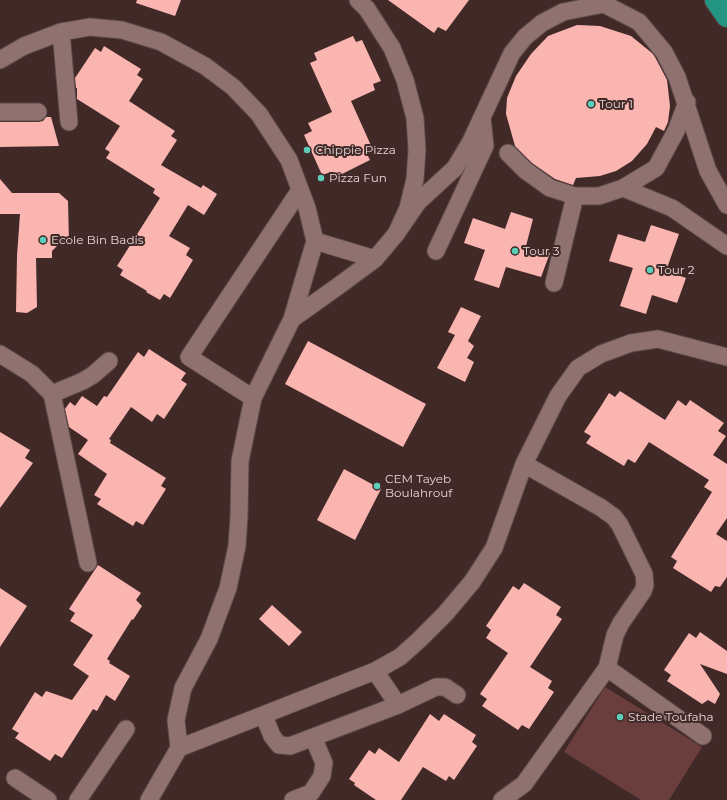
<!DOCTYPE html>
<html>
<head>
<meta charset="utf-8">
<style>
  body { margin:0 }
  canvas { display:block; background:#412927 }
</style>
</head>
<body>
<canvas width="727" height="800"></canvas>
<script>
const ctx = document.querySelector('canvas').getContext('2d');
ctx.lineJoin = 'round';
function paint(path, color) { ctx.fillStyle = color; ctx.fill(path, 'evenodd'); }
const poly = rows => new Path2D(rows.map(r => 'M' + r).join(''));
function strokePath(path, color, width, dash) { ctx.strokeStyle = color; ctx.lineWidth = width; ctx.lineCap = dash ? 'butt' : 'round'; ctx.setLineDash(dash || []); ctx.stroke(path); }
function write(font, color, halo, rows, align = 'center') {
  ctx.font = font + ' Montserrat,sans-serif'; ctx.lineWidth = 4; ctx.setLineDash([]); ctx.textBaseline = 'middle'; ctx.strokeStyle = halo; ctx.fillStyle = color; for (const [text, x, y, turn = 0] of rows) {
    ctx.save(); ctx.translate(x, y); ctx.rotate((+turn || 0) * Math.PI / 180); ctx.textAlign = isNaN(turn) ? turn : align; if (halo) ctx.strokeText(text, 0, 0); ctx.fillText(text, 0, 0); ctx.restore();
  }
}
const green = poly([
  [605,687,702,747,669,800,641,800,564,752]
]);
const building = poly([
  [137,0,181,0,175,16,136,3],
  [388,0,469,0,446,31,438,27,434,33],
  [577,25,600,26,631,36,652,53,655,57,667,80,670,106,668,122,664,131,656,127,647,144,632,161,616,171,600,176,576,178,573,185,555,179,532,163,515,146,506,114,507,98,516,76,531,54,548,36],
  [353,36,356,42,362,40,381,81,373,84,375,90,351,101,373,150,366,152,370,160,334,178,331,172,322,175,304,135,312,131,308,123,332,112,310,63,317,60,314,53],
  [104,46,141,69,137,75,143,79,129,101,175,131,171,136,177,140,161,165,201,188,203,185,217,194,204,215,188,205,169,236,190,248,186,255,193,260,170,298,164,294,160,300,146,292,147,291,120,275,123,270,117,266,160,198,153,193,155,189,106,158,110,152,105,149,120,126,77,99,77,88,76,88,75,78,95,48,101,52],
  [46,117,51,117,59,146,0,147,0,122,38,122,43,121],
  [0,179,12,193,59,193,68,201,69,243,60,243,52,251,52,258,36,258,37,307,27,313,16,312,17,256,20,214,0,214],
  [511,212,533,219,526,246,550,253,541,277,506,267,499,288,474,280,485,250,464,243,473,218,505,229],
  [651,225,679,234,666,271,686,278,677,303,652,295,646,314,620,306,633,268,609,261,618,234,645,242],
  [461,307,481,316,468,341,474,346,467,358,474,362,465,382,437,368,455,335,448,332],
  [308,341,426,404,403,447,285,384],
  [149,349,186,373,181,380,187,384,164,419,157,414,152,422,131,407,109,439,111,440,110,443,166,478,161,486,166,489,143,525,136,521,133,526,97,504,101,499,94,495,107,474,78,454,88,440,69,427,65,409,70,402,75,406,82,396,97,406,104,396,107,397,138,352,144,357],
  [620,391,665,420,678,400,686,406,690,400,724,423,718,431,726,436,713,455,727,464,727,518,716,534,727,541,727,577,720,587,715,586,711,592,673,568,677,561,671,557,712,492,704,487,709,480,649,442,635,463,628,459,624,466,586,443,591,436,584,432,601,406,609,393,615,397],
  [0,432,30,450,25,458,33,463,0,508],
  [344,469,381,489,355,540,317,520],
  [98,565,141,593,136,600,142,606,133,620,132,619,107,659,110,661,109,663,130,676,115,701,106,695,97,711,93,709,62,758,55,754,50,761,15,738,19,733,12,729,35,692,42,697,46,691,72,700,89,676,73,665,93,635,70,621,75,613,69,609],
  [524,583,561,607,556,615,562,619,530,667,552,681,548,688,554,692,529,729,522,725,518,730,482,706,487,699,480,694,508,653,486,638,491,630,486,626,513,586,519,590],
  [0,588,27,606,0,647],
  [272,605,302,632,289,646,259,619],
  [700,632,727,651,727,674,700,664,720,694,715,704,708,700,702,704,667,681,671,675,664,670,689,633,696,638],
  [430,714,439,721,444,714,476,735,472,742,477,746,454,780,449,776,446,781,423,767,401,800,376,800,354,785,355,783,349,779,369,750,375,754,379,748,399,762]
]);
const minor = poly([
  [61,32,69,122],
  [0,60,24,46,61,32,90,27,122,30,161,42,205,66,233,87,259,114,289,160,307,208,315,241,292,319,253,398,240,461,239,516,237,546,228,588,209,639,183,688,176,720,179,748,149,800],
  [0,112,38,112],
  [508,153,525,170,550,188,575,196,599,196,623,188,656,168,676,131,687,102],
  [623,188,672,208,727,246],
  [396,234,418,202,455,168,470,143,512,53,525,37,542,23,563,12,604,4,639,22,664,52,677,77,708,171,727,205],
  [315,241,375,259],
  [436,251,485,146,482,117],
  [554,283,575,196],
  [292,319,337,287,375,259,396,234,408,208,415,179,417,150,415,118,405,80,392,48,367,9,358,0],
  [0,354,32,374,52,394,88,563],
  [52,394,83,381,93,375,109,361],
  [253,398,189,357,300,190],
  [607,668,703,736],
  [375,671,398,705],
  [264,716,272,736,279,745,290,746,398,705,436,687,445,687,457,695],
  [179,748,375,671,400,657,419,640,445,614,472,582,494,548,524,464,558,396,578,368,601,354,631,343,658,339,727,357],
  [15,778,48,800],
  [78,800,126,729],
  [293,800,311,793,322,776,324,763,313,737],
  [502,800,524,784,607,668,615,635,621,623,643,591,645,585,644,574,620,525,614,517,600,507,524,464]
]);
const highway = poly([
  [716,0,727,16]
]);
const markers = [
  [591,104,4,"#5dceb9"],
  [307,150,4,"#5dceb9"],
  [321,178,4,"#5dceb9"],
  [43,240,4,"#5dceb9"],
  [515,251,4,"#5dceb9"],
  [650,270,4,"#5dceb9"],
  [377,486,4,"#5dceb9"],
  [620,717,4,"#5dceb9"]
];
const poiNames = [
  ["Tour 1",599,104],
  ["Chippie Pizza",315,150],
  ["Pizza Fun",329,178],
  ["Ecole Bin Badis",51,240],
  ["Tour 3",523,251],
  ["Tour 2",658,270],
  ["CEM Tayeb",385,479],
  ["Boulahrouf",385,493],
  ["Stade Toufaha",628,717]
];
paint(green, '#693e3c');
paint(building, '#fab5b0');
strokePath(minor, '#5b4847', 19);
strokePath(highway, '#5b4847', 24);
strokePath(minor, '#8f7270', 17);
strokePath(highway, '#249583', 22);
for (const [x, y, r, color] of markers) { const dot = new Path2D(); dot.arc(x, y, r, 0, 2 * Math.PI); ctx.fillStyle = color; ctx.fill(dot); strokePath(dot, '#412927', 1.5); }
write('12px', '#e5d5d4', '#412927', poiNames, 'left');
</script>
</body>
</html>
